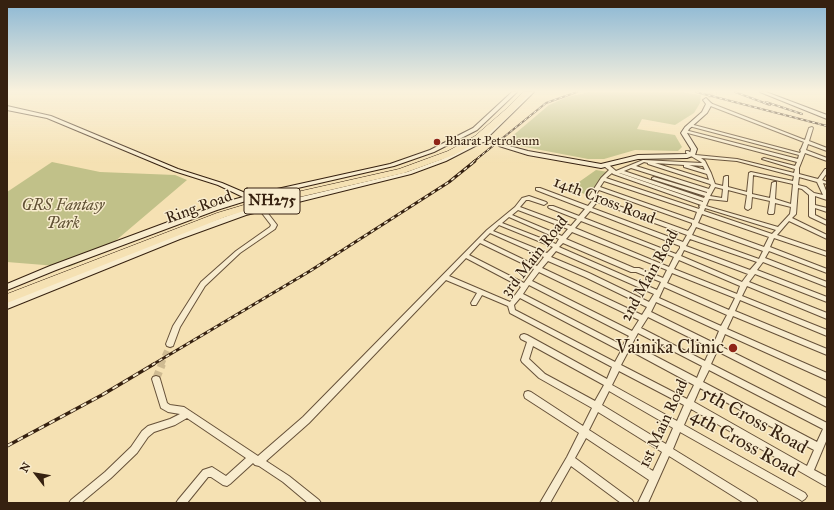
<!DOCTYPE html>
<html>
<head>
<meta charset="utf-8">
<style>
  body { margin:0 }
  #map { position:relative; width:834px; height:510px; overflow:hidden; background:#f5e1b3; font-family:"IM FELL Great Primer",serif }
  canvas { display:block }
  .frame { position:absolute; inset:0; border:8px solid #362110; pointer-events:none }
  .north { position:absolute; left:16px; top:454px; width:40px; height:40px; -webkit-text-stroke:3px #f8ecce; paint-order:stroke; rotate:301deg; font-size:11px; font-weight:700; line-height:16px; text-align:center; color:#362110 }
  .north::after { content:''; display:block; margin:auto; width:14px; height:18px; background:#362110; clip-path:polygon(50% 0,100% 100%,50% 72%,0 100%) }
</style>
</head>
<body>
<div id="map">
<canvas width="834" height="510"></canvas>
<div class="frame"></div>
<div class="north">N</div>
</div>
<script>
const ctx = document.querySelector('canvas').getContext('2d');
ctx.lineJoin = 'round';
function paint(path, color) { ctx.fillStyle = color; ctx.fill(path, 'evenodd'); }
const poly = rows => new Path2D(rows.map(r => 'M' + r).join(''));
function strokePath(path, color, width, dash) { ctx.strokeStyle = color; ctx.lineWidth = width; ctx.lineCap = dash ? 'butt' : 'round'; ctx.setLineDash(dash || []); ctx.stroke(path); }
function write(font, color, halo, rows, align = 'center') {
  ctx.font = font + ' "IM FELL Great Primer",serif'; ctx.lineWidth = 3; ctx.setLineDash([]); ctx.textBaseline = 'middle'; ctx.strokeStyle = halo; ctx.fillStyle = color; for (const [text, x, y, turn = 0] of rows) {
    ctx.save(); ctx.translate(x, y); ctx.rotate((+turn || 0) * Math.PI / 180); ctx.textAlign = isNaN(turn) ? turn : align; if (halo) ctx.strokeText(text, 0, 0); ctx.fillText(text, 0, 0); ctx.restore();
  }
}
const green = poly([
  [589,92,683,92,701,95,700,103,694,113,675,125,642,119,637,129,675,135,682,147,678,151,635,150,604,159,588,159,504,143,549,105,567,97],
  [52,162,100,172,175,175,187,180,100,254,69,267,7,262,7,192],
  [596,170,608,172,588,195,569,189]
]);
const streetTunnelFar1 = poly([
  [161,365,170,344]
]);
const streetTunnel = poly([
  [156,379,162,364]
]);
const secondaryTunnel = poly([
  [708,96,716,92]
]);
const street = poly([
  [708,103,710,103,805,140,809,128,812,127,813,128,809,141,827,148,827,151,808,144,806,150,827,158,827,161,805,153,799,168,799,174,818,179,825,169,827,169,827,173,822,180,827,182,827,184,823,183,827,193,827,200,815,196,815,205,827,208,827,212,815,208,815,215,827,221,827,225,810,217,809,216,809,195,802,189,798,188,796,214,792,218,827,235,827,239,789,221,777,235,827,252,827,256,774,238,770,247,827,269,827,273,769,251,765,258,827,282,827,287,763,262,757,270,827,297,827,302,755,274,749,282,827,313,827,319,747,286,742,296,827,330,827,336,740,300,735,311,827,349,827,355,733,316,727,329,827,373,827,380,725,334,720,346,827,399,827,407,717,351,711,364,827,423,827,439,814,470,827,477,827,487,691,409,684,425,805,493,807,496,805,499,802,501,799,499,680,432,673,449,756,500,758,503,744,503,669,456,648,503,638,503,649,480,586,438,575,458,632,500,634,503,621,503,571,466,550,503,540,503,567,457,579,433,525,398,524,395,525,392,528,391,531,392,583,426,592,408,539,378,522,362,521,360,527,342,521,339,520,337,521,335,524,334,527,335,607,379,612,367,510,313,508,306,482,295,476,305,472,305,471,303,477,293,446,280,309,423,266,461,289,476,319,500,321,503,308,503,283,482,259,466,255,465,253,463,230,484,227,486,223,485,211,477,208,477,187,503,176,503,178,500,203,470,212,467,226,476,246,458,187,418,175,425,154,432,148,437,137,453,111,478,81,503,69,503,71,500,105,472,131,447,142,431,148,426,170,419,180,414,168,412,161,408,152,379,153,377,156,376,159,377,160,379,167,403,170,405,184,407,258,456,303,417,487,230,515,207,522,198,529,196,546,202,547,203,544,205,529,200,526,200,520,207,571,226,577,219,549,208,548,207,549,206,553,206,579,216,585,209,536,190,536,188,540,188,588,206,593,200,588,198,601,178,609,170,605,167,605,165,609,165,616,171,643,160,702,163,701,162,686,153,686,151,688,151,696,155,737,159,794,173,795,169,762,159,764,158,795,166,797,162,684,132,683,131,685,130,798,159,799,155,689,126,689,124,690,124,800,153,801,151,800,150,801,149,804,142,708,105,708,103],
  [701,158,737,161,794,176,793,181,751,172,749,173,747,192,728,187,728,176,726,176,724,177,723,186,715,184,711,173,705,161,701,158],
  [644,162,648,163,648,164,710,184,711,185,709,189,636,166,644,162],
  [655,163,684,165,684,167,707,174,709,180,655,163],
  [689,165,703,166,705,170,689,165],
  [631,168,707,192,707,193,654,177,652,178,652,179,705,196,704,198,624,171,631,168],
  [612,173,613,174,701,205,699,206,700,207,699,209,606,178,612,173],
  [619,173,620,173,703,201,703,202,619,173],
  [753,175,793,184,791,204,775,199,776,183,776,182,774,182,772,183,770,198,752,194,753,175],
  [799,177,817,182,823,195,814,193,806,187,798,185,799,177],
  [604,181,697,212,694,220,600,187,604,181],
  [715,187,723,189,722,198,710,196,715,187],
  [599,190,692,223,692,225,688,231,594,197,599,190],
  [728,190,747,195,745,208,746,209,748,210,751,208,752,197,770,201,768,213,769,214,773,214,774,213,775,203,791,207,790,214,778,227,706,206,709,199,727,201,728,190],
  [597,202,687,235,683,242,592,208,597,202],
  [705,208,776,230,772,234,704,211,705,208],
  [518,210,568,229,562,236,512,215,518,210],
  [590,211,680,246,680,248,676,254,584,218,590,211],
  [702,214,769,237,764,247,698,223,702,214],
  [509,217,559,239,556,244,502,223,509,217],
  [581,221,674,257,669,267,575,228,581,221],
  [499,225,553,247,547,253,493,231,499,225],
  [696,227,763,251,759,259,692,235,696,227],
  [572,232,667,270,663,278,639,268,634,268,566,239,572,232],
  [490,233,544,257,537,266,483,240,490,233],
  [690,239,757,262,750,270,686,246,690,239],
  [480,243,534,269,524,283,469,255,480,243],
  [563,243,631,272,636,272,661,282,657,290,559,247,563,243],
  [684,250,748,274,742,282,681,256,684,250],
  [556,251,654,294,649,302,589,273,551,257,556,251],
  [466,258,521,287,510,302,449,276,466,258],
  [679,260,740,286,737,294,674,269,679,260],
  [548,261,585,277,647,307,642,315,542,268,548,261],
  [539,272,639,320,632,331,532,281,539,272],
  [672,273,735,298,729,310,667,283,672,273],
  [529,285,629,336,624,343,624,346,523,294,529,285],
  [664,287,727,315,721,326,659,298,664,287],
  [520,298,621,351,615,362,515,310,514,305,520,298],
  [656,302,719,331,714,343,651,312,656,302],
  [648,317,711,348,705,361,641,328,648,317],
  [638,333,702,366,697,378,632,344,638,333],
  [533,346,604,385,595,401,545,374,529,359,533,346],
  [629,350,694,385,687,399,621,365,629,350],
  [709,370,823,429,817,442,703,382,709,370],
  [619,371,684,405,677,421,612,385,619,371],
  [700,388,814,450,807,466,694,402,700,388],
  [609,391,673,428,666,444,602,405,609,391],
  [598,412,662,452,653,471,589,430,598,412],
  [261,206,263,207,277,225,275,229,240,253,205,286,180,327,173,346,170,347,167,346,166,344,173,326,201,282,236,251,270,227,271,225,258,208,261,206]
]);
const secondary = poly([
  [512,92,517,92,477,130,434,152,394,166,254,198,253,199,249,200,217,210,56,270,7,290,7,284,50,266,211,206,243,197,218,185,174,171,47,118,7,110,7,106,51,116,178,169,222,183,250,195,390,164,430,150,473,128,512,92],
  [529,92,534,92,486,139,496,142,496,144,483,142,446,161,411,174,246,215,180,239,7,309,7,302,174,235,241,211,407,172,442,159,478,140,476,139,477,138,481,138,529,92],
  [760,92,766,92,827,115,827,119,760,92],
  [706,98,712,104,707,113,689,129,687,133,697,149,695,155,687,158,638,159,601,168,528,155,499,146,502,144,528,151,601,164,638,155,686,154,690,153,691,149,681,133,685,127,702,112,706,104,703,100,706,98]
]);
const highway = poly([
  [523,92,530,92,511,114,481,140,454,155,404,173,260,206,225,217,7,303,7,294,217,213,257,201,399,169,448,151,475,136,505,110,523,92]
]);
const railFar2 = poly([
  [696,92,827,126],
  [735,92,770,105],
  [766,102,802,114],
  [473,162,546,103,577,92]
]);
const railFar1 = poly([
  [152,365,310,271,449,182,475,161]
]);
const rail = poly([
  [7,446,102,395,154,364]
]);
const markers = [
  [437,142,4,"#8f2418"],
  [733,348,5,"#8f2418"]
];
const farPoinames = [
  ["Bharat Petroleum",445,142]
];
const shields = [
  [272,201,56]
];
const shieldNames = [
  ["NH275",272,201]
];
const streetNames = [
  ["14th Cross Road",604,201,21],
  ["Ring Road",199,208,-20],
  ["3rd Main Road",535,257,-52],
  ["2nd Main Road",650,276,-61],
  ["1st Main Road",664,424,-65]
];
const parkNames = [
  ["GRS Fantasy",63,206],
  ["Park",63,224]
];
const nearPoinames = [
  ["Vainika Clinic",724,348]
];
const nearStreetnames = [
  ["5th Cross Road",754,421,29],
  ["4th Cross Road",744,444,29]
];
paint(green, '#c1c189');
strokePath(streetTunnelFar1, '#cfbb92', 6, [6, 3.5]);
strokePath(streetTunnel, '#cfbb92', 8, [8, 4.5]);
strokePath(secondaryTunnel, '#cfbb92', 5.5, [5.5, 2.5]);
strokePath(street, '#665139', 2);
strokePath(secondary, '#362110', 2);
strokePath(highway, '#362110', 1);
paint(street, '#f8ecce');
paint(secondary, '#f8ecce');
paint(highway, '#f5e1b3');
strokePath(railFar2, '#362110', 2);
strokePath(railFar1, '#362110', 3);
strokePath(rail, '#362110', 3.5);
strokePath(railFar2, '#f8ecce', 1, [3]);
strokePath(railFar1, '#f8ecce', 1.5, [4]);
strokePath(rail, '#f8ecce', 2, [6]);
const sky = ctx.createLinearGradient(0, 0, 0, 163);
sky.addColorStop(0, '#8bb7d4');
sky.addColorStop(0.56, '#faf2dd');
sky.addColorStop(1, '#faf2dd00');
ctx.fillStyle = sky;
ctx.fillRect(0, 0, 834, 163);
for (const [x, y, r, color] of markers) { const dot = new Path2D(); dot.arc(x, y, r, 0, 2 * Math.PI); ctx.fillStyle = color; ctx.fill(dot); strokePath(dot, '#f8ecce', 1.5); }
write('13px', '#362110', '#f8ecce', farPoinames, 'left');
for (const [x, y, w] of shields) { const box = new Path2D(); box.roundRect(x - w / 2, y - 13, w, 26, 3); ctx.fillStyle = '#f8ecce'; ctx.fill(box); strokePath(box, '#362110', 1); }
write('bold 15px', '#362110', null, shieldNames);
write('16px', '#362110', '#f8ecce', streetNames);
write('italic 16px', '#605134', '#f8ecce', parkNames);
write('19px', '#362110', '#f8ecce', nearPoinames, 'right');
write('19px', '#362110', '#f8ecce', nearStreetnames);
</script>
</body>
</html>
